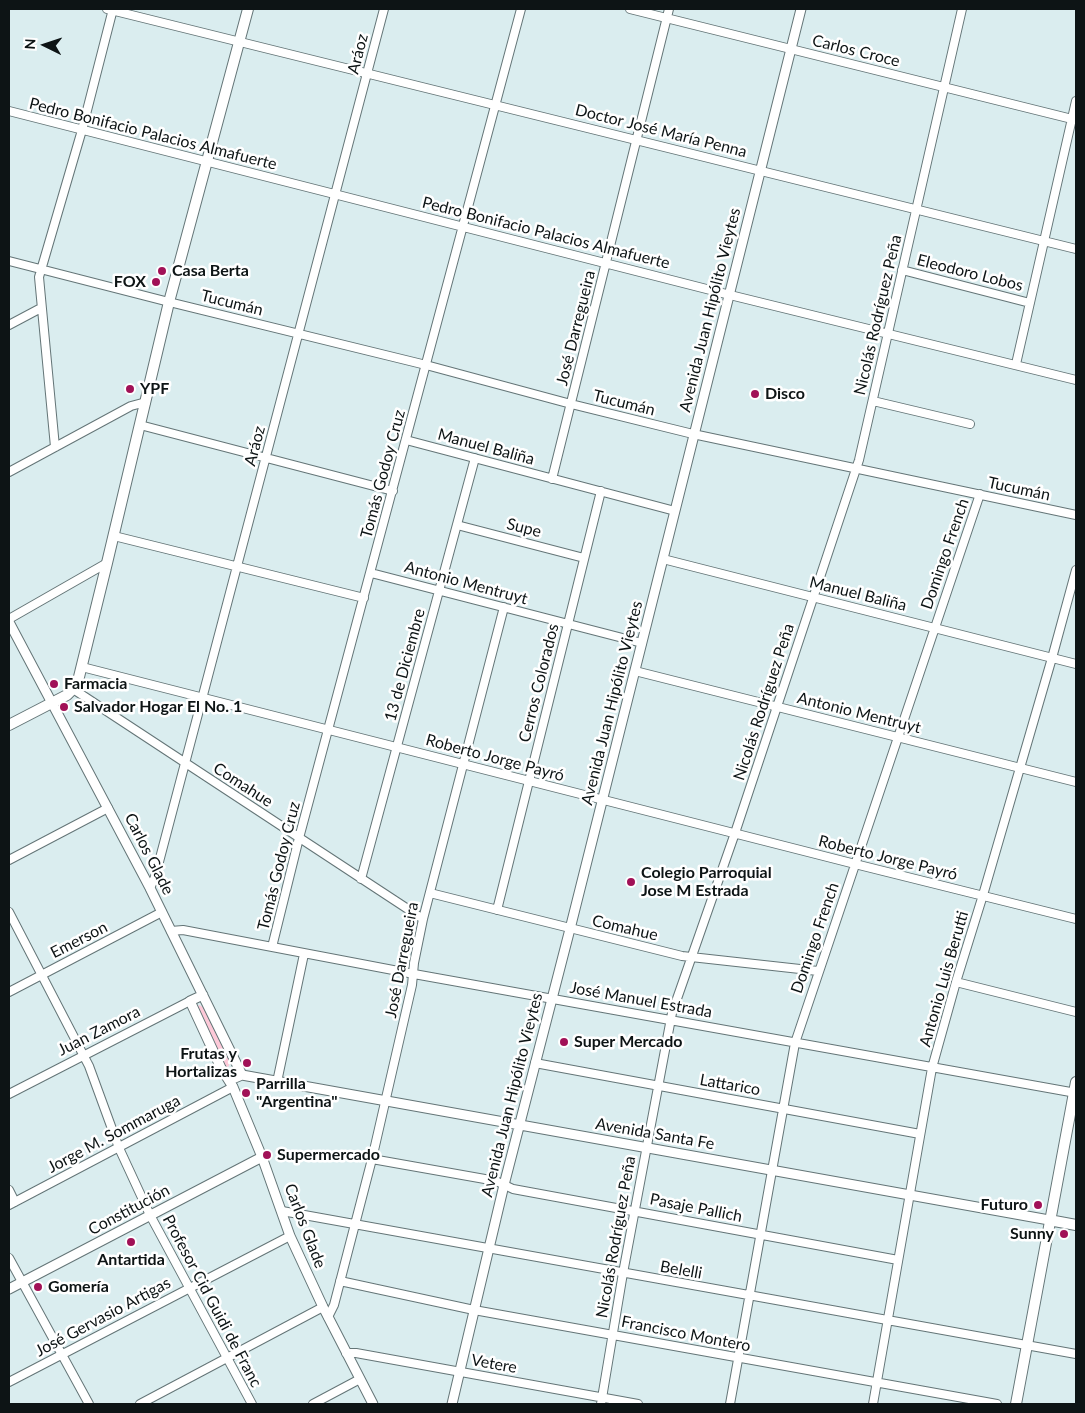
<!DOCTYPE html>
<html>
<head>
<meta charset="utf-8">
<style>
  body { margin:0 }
  #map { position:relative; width:1085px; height:1413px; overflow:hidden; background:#daedef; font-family:Lato,sans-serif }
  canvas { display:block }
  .frame { position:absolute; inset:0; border:10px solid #0d1415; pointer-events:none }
  .north { position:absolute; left:20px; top:20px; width:50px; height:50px; -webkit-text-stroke:4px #fff; paint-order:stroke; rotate:274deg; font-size:14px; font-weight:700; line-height:20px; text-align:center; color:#0d1415 }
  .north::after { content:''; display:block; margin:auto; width:18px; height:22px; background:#0d1415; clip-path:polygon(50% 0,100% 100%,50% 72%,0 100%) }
</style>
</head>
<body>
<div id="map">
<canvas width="1085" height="1413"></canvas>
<div class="frame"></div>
<div class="north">N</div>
</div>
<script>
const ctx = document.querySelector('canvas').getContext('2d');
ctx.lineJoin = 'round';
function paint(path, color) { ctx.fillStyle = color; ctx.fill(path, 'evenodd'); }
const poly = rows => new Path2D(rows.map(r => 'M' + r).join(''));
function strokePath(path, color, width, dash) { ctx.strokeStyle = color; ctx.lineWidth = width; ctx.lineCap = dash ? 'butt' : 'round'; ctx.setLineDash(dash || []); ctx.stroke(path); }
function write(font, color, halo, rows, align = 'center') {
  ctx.font = font + ' Lato,sans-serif'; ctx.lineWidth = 5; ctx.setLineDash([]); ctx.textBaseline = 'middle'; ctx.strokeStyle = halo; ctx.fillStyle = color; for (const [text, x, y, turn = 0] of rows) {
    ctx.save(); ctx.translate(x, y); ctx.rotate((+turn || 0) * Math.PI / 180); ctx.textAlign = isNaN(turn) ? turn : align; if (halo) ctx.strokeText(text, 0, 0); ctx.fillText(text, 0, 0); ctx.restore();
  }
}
const green = poly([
  [199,1005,205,1008,231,1062,228,1067,224,1067,197,1007]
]);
const minor = poly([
  [107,9,1076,249],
  [630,9,1076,120],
  [9,111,730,295,1076,380],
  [9,261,169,302,426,365,571,404,693,434,1076,515],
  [902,270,1030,303],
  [9,325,41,308],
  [1016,364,1076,101],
  [873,401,970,424],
  [140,425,393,491],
  [406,440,675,511],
  [55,447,39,277,82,130,113,9],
  [9,472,131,406,146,402],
  [552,479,669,9],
  [457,525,584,558],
  [114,536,364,598],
  [663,559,1076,664],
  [371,573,642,643],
  [9,619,107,563],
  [82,667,855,864,1076,919],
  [635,671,1076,782],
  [73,689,423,919],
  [9,860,108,808],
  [361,879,475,458],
  [150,888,155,877,384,9],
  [430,893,682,956,818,971],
  [497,910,601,491],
  [9,912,89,1066,119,1148,150,1215,252,1404],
  [171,931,183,930,414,974,1076,1093],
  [272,947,299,838,521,9],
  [956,982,1076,1012],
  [9,992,162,912],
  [535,1063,920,1134],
  [277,1082,304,954],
  [9,1094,190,1001],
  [372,1159,496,1181,513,1189,898,1260],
  [9,1190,15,1202],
  [9,1205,233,1087],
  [282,1211,1076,1354],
  [9,1258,89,1404],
  [340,1281,474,1310,997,1404],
  [328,1317,334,1305,372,1159,412,985,414,963,423,919,504,607],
  [346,1353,356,1353,638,1404],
  [9,1382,290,1236],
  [140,1404,323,1307],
  [313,1404,360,1379],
  [601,1404,623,1273,672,1013,735,833,859,460,962,9],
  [730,1404,795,1043,980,494],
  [873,1404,932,1068,956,982,983,895,1052,658,1076,570]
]);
const tertiary = poly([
  [9,622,150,888,242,1075],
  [203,995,190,1001,221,1068,233,1087,262,1157,290,1236,323,1307,373,1404],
  [230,1080,242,1075,1049,1220],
  [9,1289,262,1157],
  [452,1404,504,1185,570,929,801,9]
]);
const secondary = poly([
  [9,725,67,695,73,689,78,681,107,563,169,302,248,9],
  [1049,1220,1076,1225],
  [1016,1404,1076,1082]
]);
const markers = [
  [162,271,5,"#a11157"],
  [156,282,5,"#a11157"],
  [130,389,5,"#a11157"],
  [755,394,5,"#a11157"],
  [54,684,5,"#a11157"],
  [64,707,5,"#a11157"],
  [631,882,5,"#a11157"],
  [564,1042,5,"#a11157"],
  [247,1063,5,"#a11157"],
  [246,1093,5,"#a11157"],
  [267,1155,5,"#a11157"],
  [1038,1205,5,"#a11157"],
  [1064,1234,5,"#a11157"],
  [131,1242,5,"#a11157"],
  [38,1287,5,"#a11157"]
];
const streetNames = [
  ["Carlos Croce",856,51,14],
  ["Aráoz",358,54,-76],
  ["Doctor José María Penna",661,131,14],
  ["Pedro Bonifacio Palacios Almafuerte",153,134,14],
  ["Pedro Bonifacio Palacios Almafuerte",546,233,14],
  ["Eleodoro Lobos",970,273,14],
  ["Tucumán",232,303,14],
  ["Avenida Juan Hipólito Vieytes",710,310,-76],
  ["Nicolás Rodríguez Peña",878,315,-77],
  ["José Darregueira",576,328,-76],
  ["Tucumán",624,403,14],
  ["Aráoz",255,446,-75],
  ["Manuel Baliña",486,447,15],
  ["Tomás Godoy Cruz",383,474,-75],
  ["Tucumán",1019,489,12],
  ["Supe",524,528,14],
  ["Domingo French",945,554,-71],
  ["Antonio Mentruyt",466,583,15],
  ["Manuel Baliña",858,594,14],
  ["13 de Diciembre",405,665,-75],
  ["Cerros Colorados",539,683,-76],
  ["Nicolás Rodríguez Peña",764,702,-72],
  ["Avenida Juan Hipólito Vieytes",612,703,-76],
  ["Antonio Mentruyt",859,713,14],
  ["Roberto Jorge Payró",495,758,15],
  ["Comahue",243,785,33],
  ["Carlos Glade",149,854,63],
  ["Roberto Jorge Payró",888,858,14],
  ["Tomás Godoy Cruz",279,866,-76],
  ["Comahue",625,928,13],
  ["Domingo French",815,938,-71],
  ["Emerson",79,940,-27],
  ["José Darregueira",402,960,-79],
  ["Antonio Luis Berutti",944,979,-74],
  ["José Manuel Estrada",641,1000,10],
  ["Juan Zamora",99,1031,-27],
  ["Lattarico",730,1085,10],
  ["Avenida Juan Hipólito Vieytes",512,1095,-76],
  ["Jorge M. Sommaruga",114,1134,-28],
  ["Avenida Santa Fe",655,1134,10],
  ["Pasaje Pallich",696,1208,11],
  ["Constitución",129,1210,-28],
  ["Carlos Glade",305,1226,69],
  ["Nicolás Rodríguez Peña",616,1237,-80],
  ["Belelli",681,1270,10],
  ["Profesor Cid Guidi de Franc",212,1301,62],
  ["José Gervasio Artigas",103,1317,-28],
  ["Francisco Montero",686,1334,11],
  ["Vetere",494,1364,10]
];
const poiNames = [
  ["Casa Berta",172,271],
  ["FOX",146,282,"right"],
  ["YPF",140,389],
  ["Disco",765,394],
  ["Farmacia",64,684],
  ["Salvador Hogar El No. 1",74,707],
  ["Colegio Parroquial",641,873],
  ["Jose M Estrada",641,891],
  ["Super Mercado",574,1042],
  ["Frutas y",237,1054,"right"],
  ["Hortalizas",237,1072,"right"],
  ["Parrilla",256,1084],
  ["\"Argentina\"",256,1102],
  ["Supermercado",277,1155],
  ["Futuro",1028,1205,"right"],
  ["Sunny",1054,1234,"right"],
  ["Antartida",131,1260,"center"],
  ["Gomería",48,1287]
];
paint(green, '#fdc9d8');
strokePath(minor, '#647577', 10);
strokePath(tertiary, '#647577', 11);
strokePath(secondary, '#647577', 12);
strokePath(minor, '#fff', 8);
strokePath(tertiary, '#fff', 9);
strokePath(secondary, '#fff', 10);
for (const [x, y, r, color] of markers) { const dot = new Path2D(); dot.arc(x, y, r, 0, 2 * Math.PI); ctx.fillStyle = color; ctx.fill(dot); strokePath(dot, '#fff', 2); }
write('16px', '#0d1415', '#fff', streetNames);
write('bold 16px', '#0d1415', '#fff', poiNames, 'left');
</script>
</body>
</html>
